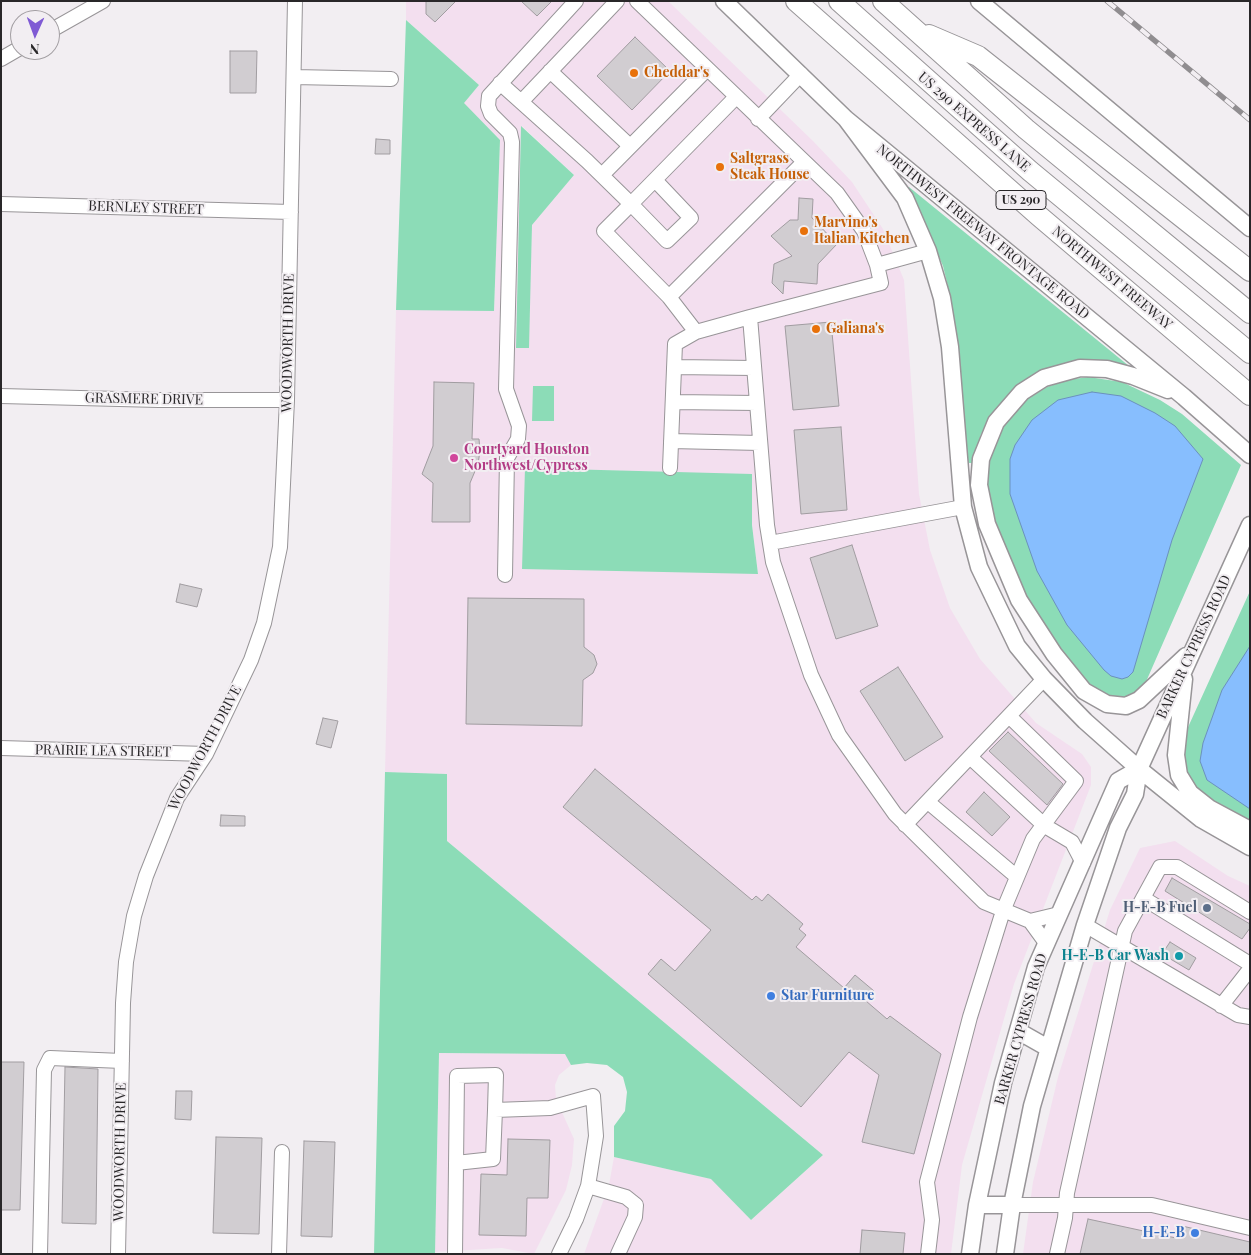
<!DOCTYPE html>
<html>
<head>
<meta charset="utf-8">
<style>
  body { margin:0 }
  #map { position:relative; width:1251px; height:1255px; overflow:hidden; background:#f2eef2; font-family:"Playfair Display",serif }
  canvas { display:block }
  .frame { position:absolute; inset:0; border:2px solid #292729; pointer-events:none }
  .north { position:absolute; left:10px; top:10px; width:50px; height:50px; box-sizing:border-box; background:#f2eef2; border:1px solid #a29ea2; border-radius:50%; rotate:182deg; font-size:14px; font-weight:700; line-height:20px; text-align:center; color:#292729 }
  .north::after { content:''; display:block; margin:auto; width:18px; height:22px; background:#7f5ad4; clip-path:polygon(50% 0,100% 100%,50% 72%,0 100%) }
</style>
</head>
<body>
<div id="map">
<canvas width="1251" height="1255"></canvas>
<div class="frame"></div>
<div class="north">N</div>
</div>
<script>
const ctx = document.querySelector('canvas').getContext('2d');
ctx.lineJoin = 'round';
function paint(path, color) { ctx.fillStyle = color; ctx.fill(path, 'evenodd'); }
const poly = rows => new Path2D(rows.map(r => 'M' + r).join(''));
function strokePath(path, color, width, dash) { ctx.strokeStyle = color; ctx.lineWidth = width; ctx.lineCap = dash ? 'butt' : 'round'; ctx.setLineDash(dash || []); ctx.stroke(path); }
function write(font, color, halo, rows, align = 'center') {
  ctx.font = font + ' "Playfair Display",serif'; ctx.lineWidth = 4; ctx.setLineDash([]); ctx.textBaseline = 'middle'; ctx.strokeStyle = halo; ctx.fillStyle = color; for (const [text, x, y, turn = 0] of rows) {
    ctx.save(); ctx.translate(x, y); ctx.rotate((+turn || 0) * Math.PI / 180); ctx.textAlign = isNaN(turn) ? turn : align; if (halo) ctx.strokeText(text, 0, 0); ctx.fillText(text, 0, 0); ctx.restore();
  }
}
const commercial = poly([
  [406,1,668,1,813,141,852,182,883,229,904,280,919,494,930,550,950,608,980,659,1036,723,1082,754,1091,767,1091,785,1014,984,962,1165,951,1254,584,1254,609,1185,614,1157,712,1179,751,1220,823,1155,447,841,447,774,385,772,396,310,494,310,500,140,463,103,479,85,406,20],
  [522,126,574,175,532,225,528,348,516,347],
  [526,468,752,475,752,525,758,573],
  [1175,841,1228,876,1250,886,1250,1254,1023,1254,1033,1182,1058,1077,1110,910,1140,848],
  [439,1053,566,1054,571,1065,559,1075,555,1085,556,1099,574,1139,572,1165,566,1190,534,1254,502,1248,435,1252]
]);
const green = poly([
  [406,20,479,85,464,103,500,140,494,311,396,310],
  [521,126,574,175,532,225,529,348,516,348],
  [909,187,1129,366,1127,368,1086,363,992,415,981,434,972,463,967,463,959,360,951,299,943,266,930,236,905,189],
  [1088,377,1122,382,1160,400,1182,414,1241,465,1145,684,1137,695,1118,700,1088,687,1030,608,995,524,988,500,986,479,988,458,995,441,1014,411,1029,398,1047,387,1067,380],
  [533,386,554,386,554,421,532,421],
  [525,468,752,474,752,525,758,574,522,569],
  [1250,591,1250,821,1203,796,1191,783,1184,767,1184,736],
  [385,772,447,774,447,841,823,1155,751,1220,711,1179,614,1157,614,1126,625,1111,627,1092,623,1077,607,1065,587,1063,571,1065,565,1054,439,1053,435,1254,374,1254]
]);
const water = poly([
  [1092,392,1121,396,1155,413,1175,426,1203,459,1172,540,1133,672,1128,677,1122,679,1111,676,1104,670,1067,625,1037,571,1010,494,1010,459,1015,445,1032,420,1058,400,1092,392],
  [1250,646,1250,809,1207,780,1200,761,1203,743,1222,690,1250,646]
]);
const building = poly([
  [426,1,456,1,435,22,426,14,426,1],
  [521,1,552,1,537,16,521,1],
  [635,37,670,71,632,110,597,76,635,37],
  [230,51,257,51,256,93,230,93,230,51],
  [376,139,390,140,390,154,375,154,376,139],
  [799,198,813,199,812,218,837,244,818,264,817,284,784,281,783,294,772,283,774,264,792,256,771,236,790,220,798,220,799,198],
  [831,322,839,406,793,410,785,326,831,322],
  [434,382,474,383,472,439,479,439,480,451,478,464,470,483,470,522,432,522,433,483,422,474,433,446,434,382],
  [841,427,847,510,801,514,794,430,841,427],
  [852,545,878,626,836,639,810,558,852,545],
  [180,584,202,589,197,607,176,602,180,584],
  [468,598,584,599,584,647,594,655,597,664,593,673,583,680,582,726,466,724,468,598],
  [898,667,943,737,905,761,860,691,898,667],
  [323,718,338,721,331,748,316,744,323,718],
  [1008,732,1063,784,1047,805,989,751,1008,732],
  [595,769,752,900,756,896,762,901,768,894,803,924,799,929,806,935,796,947,844,988,855,975,874,991,866,1001,887,1019,890,1016,941,1054,914,1154,862,1142,879,1075,849,1052,801,1107,648,974,661,959,675,971,711,930,563,807,595,769],
  [984,792,1010,817,992,836,966,812,984,792],
  [221,815,245,816,245,826,220,826,221,815],
  [1172,878,1250,924,1250,928,1242,939,1165,891,1172,878],
  [1170,942,1196,958,1189,970,1162,954,1170,942],
  [1,1062,24,1062,20,1210,1,1210,1,1062],
  [65,1067,98,1069,96,1224,62,1223,65,1067],
  [176,1091,192,1091,191,1120,175,1119,176,1091],
  [216,1137,262,1138,259,1234,213,1233,216,1137],
  [508,1139,550,1140,548,1198,527,1198,526,1236,479,1235,481,1174,507,1175,508,1139],
  [304,1141,335,1142,332,1237,301,1236,304,1141],
  [1088,1219,1176,1238,1178,1225,1250,1242,1250,1254,1080,1254,1088,1219],
  [862,1230,905,1233,903,1254,860,1254,862,1230]
]);
const minor = poly([
  [637,1,837,193,864,231,877,265],
  [50,31,103,1],
  [1,59,20,48],
  [550,71,630,146],
  [294,77,391,79],
  [500,83,587,161,631,204,604,231,669,297,696,332,750,317,767,525,773,562,811,675,839,735,895,814,984,902,1030,921,1059,914],
  [521,102,617,1],
  [758,119,801,74],
  [602,175,707,69],
  [655,180,691,218,667,241,631,204,736,97],
  [1,204,291,212],
  [669,297,803,163],
  [750,317,881,283,877,265,928,251],
  [674,367,754,368],
  [1,396,159,400,287,400],
  [673,402,757,403],
  [671,441,760,443],
  [670,468,675,344,696,332],
  [770,543,963,507],
  [505,575,507,458,518,439,519,426,506,389,512,142,510,133,491,114,488,106,489,96,576,1],
  [1,748,206,754],
  [970,757,1045,826,1072,842,1083,863],
  [928,802,1017,877],
  [905,825,1044,679],
  [1143,898,1250,964],
  [1030,921,1046,943],
  [1085,925,1238,1015,1250,1017],
  [1221,1006,1250,969],
  [456,1163,493,1159,495,1110],
  [588,1186,626,1197,636,1205,635,1217,618,1254],
  [1012,1205,1152,1205,1250,1228],
  [40,1254,44,1070,50,1058,122,1061],
  [118,1254,123,1003,126,962,134,916,146,876,177,798,206,754,251,660,264,623,280,547,287,400,295,1],
  [279,1254,282,1152],
  [455,1254,457,1076,496,1075,495,1110,550,1108,593,1096,596,1136,588,1186,576,1219,559,1254],
  [928,1254,932,1220,927,1182,970,1017,1003,911,1033,839,1076,781,1009,716],
  [1057,1254,1065,1218,1067,1193,1125,931,1160,867,1177,867,1250,912]
]);
const major = poly([
  [724,1,846,119,1184,397,1250,455],
  [979,1,1250,228],
  [846,119,905,198,928,251,942,298,950,347,963,507,979,567,1017,646,1044,679,1085,721,1139,769,1201,819,1250,847],
  [1168,390,1133,376,1107,369,1080,368,1044,378,1022,392,996,422,981,459,979,485,987,524,1019,600,1054,654,1084,691,1107,704,1126,706,1139,700,1186,656],
  [1184,679,1176,755,1179,775,1190,793,1209,808,1250,830],
  [1018,1031,1048,1048],
  [977,1205,1012,1205],
  [970,1254,977,1205,1003,1083,1036,967,1118,781,1139,769],
  [1005,1254,1012,1205,1032,1106,1085,925,1118,828,1135,794,1139,769,1250,525]
]);
const highway = poly([
  [796,1,1039,216,1250,395],
  [839,1,1030,171,1250,353],
  [883,1,1026,129,1250,313],
  [929,35,978,56,1250,271]
]);
const rail = poly([
  [1107,1,1250,120]
]);
const markers = [
  [634,73,5,"#e8710a"],
  [720,167,5,"#e8710a"],
  [804,231,5,"#e8710a"],
  [816,329,5,"#e8710a"],
  [454,458,5,"#d1479c"],
  [1207,908,5,"#5c6f8a"],
  [1179,956,5,"#0f9aa8"],
  [771,996,5,"#3f7fe0"],
  [1195,1233,5,"#3f7fe0"]
];
const shields = [
  [1021,200,50]
];
const shieldNames = [
  ["US 290",1021,200]
];
const foodNames = [
  ["Cheddar's",644,73],
  ["Saltgrass",730,159],
  ["Steak House",730,175],
  ["Marvino's",814,223],
  ["Italian Kitchen",814,239],
  ["Galiana's",826,329]
];
const streetNames = [
  ["US 290 EXPRESS LANE",974,122,41],
  ["BERNLEY STREET",146,208,2],
  ["NORTHWEST FREEWAY FRONTAGE ROAD",983,232,39],
  ["NORTHWEST FREEWAY",1112,278,40],
  ["WOODWORTH DRIVE",288,343,-89],
  ["GRASMERE DRIVE",144,399,1],
  ["BARKER CYPRESS ROAD",1194,647,-65],
  ["WOODWORTH DRIVE",205,748,-62],
  ["PRAIRIE LEA STREET",103,751,1],
  ["BARKER CYPRESS ROAD",1021,1029,-74],
  ["WOODWORTH DRIVE",120,1152,-89]
];
const hotelNames = [
  ["Courtyard Houston",464,450],
  ["Northwest/Cypress",464,466]
];
const serviceNames = [
  ["H-E-B Fuel",1197,908]
];
const cultureNames = [
  ["H-E-B Car Wash",1169,956]
];
const shopNames = [
  ["Star Furniture",781,996],
  ["H-E-B",1185,1233,"right"]
];
paint(commercial, '#f3dfef');
paint(green, '#8cdcb7');
paint(water, '#87befe');
strokePath(water, '#6b91be', 1);
paint(building, '#d1cdd1');
strokePath(building, '#a19da1', 1);
strokePath(minor, '#989598', 16);
strokePath(major, '#989598', 19);
strokePath(highway, '#989598', 22);
strokePath(minor, '#fff', 14);
strokePath(major, '#fff', 16);
strokePath(highway, '#fff', 20);
strokePath(rail, '#908d90', 5.5);
strokePath(rail, '#f2eef2', 4, [11]);
for (const [x, y, r, color] of markers) { const dot = new Path2D(); dot.arc(x, y, r, 0, 2 * Math.PI); ctx.fillStyle = color; ctx.fill(dot); strokePath(dot, '#f2eef2', 2); }
for (const [x, y, w] of shields) { const box = new Path2D(); box.roundRect(x - w / 2, y - 9.5, w, 19, 4); ctx.fillStyle = '#f2eef2'; ctx.fill(box); strokePath(box, '#292729', 1); }
write('bold 12px', '#292729', null, shieldNames);
write('bold 14px', '#c56008', '#f2eef2', foodNames, 'left');
write('14px', '#292729', '#f2eef2', streetNames);
write('bold 14px', '#b23c85', '#f2eef2', hotelNames, 'left');
write('bold 14px', '#4e5e75', '#f2eef2', serviceNames, 'right');
write('bold 14px', '#0d838f', '#f2eef2', cultureNames, 'right');
write('bold 14px', '#366cbe', '#f2eef2', shopNames, 'left');
</script>
</body>
</html>
